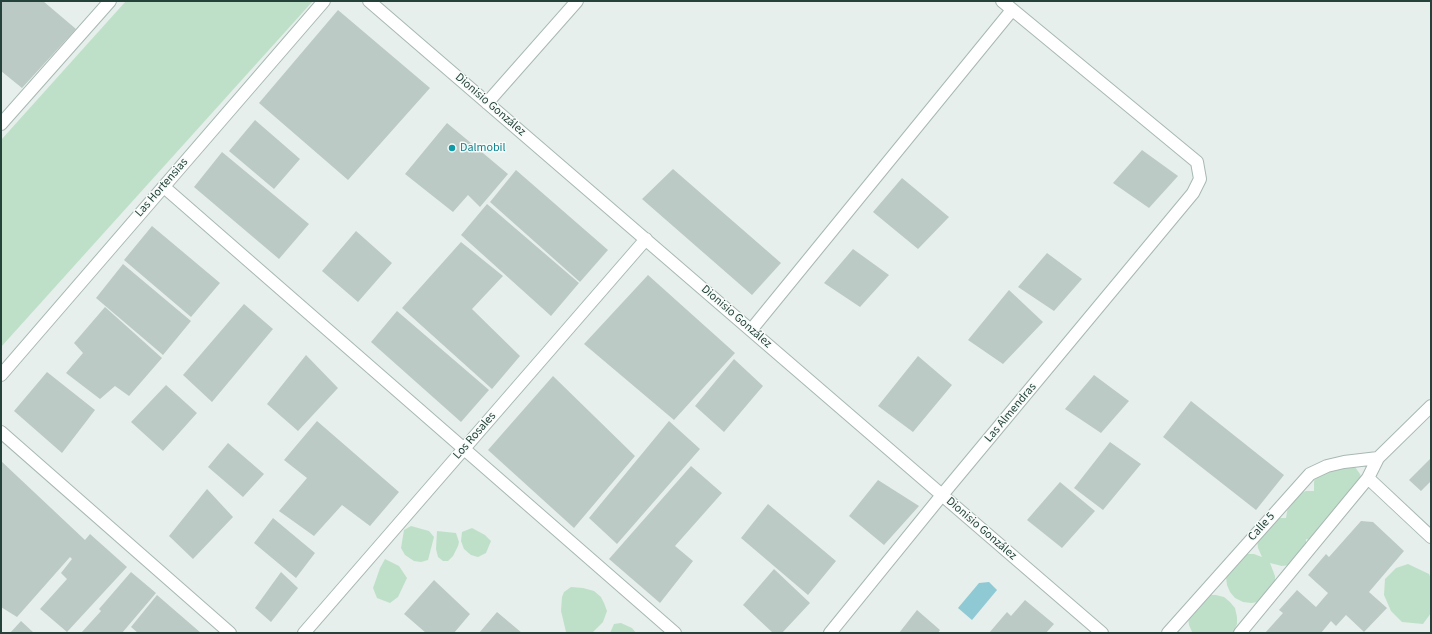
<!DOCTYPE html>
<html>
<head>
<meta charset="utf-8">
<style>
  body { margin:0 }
  #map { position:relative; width:1432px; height:634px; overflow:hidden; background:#e6efeb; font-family:"Source Sans 3",sans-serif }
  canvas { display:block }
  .frame { position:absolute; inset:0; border:2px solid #24423a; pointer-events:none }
</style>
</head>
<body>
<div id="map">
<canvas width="1432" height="634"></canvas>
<div class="frame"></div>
</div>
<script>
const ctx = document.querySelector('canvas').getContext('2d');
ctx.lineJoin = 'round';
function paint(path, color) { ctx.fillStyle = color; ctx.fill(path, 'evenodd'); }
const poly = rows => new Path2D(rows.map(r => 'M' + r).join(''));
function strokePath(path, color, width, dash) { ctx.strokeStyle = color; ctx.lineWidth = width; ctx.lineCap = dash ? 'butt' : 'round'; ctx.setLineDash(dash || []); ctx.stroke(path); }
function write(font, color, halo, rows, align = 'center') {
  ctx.font = font + ' "Source Sans 3",sans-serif'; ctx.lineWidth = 3; ctx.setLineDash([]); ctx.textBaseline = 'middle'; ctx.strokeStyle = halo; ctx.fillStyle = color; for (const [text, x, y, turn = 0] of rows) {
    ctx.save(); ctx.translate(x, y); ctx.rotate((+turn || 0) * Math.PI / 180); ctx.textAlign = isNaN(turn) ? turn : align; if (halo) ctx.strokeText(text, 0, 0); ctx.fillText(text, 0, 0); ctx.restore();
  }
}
const green = poly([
  [126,1,313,1,1,347,1,140],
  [1349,462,1355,467,1360,474,1363,482,1338,509,1334,508,1335,512,1310,540,1306,539,1306,547,1290,565,1282,566,1270,563,1275,576,1275,584,1259,602,1251,603,1243,602,1235,598,1230,592,1227,585,1226,577,1246,554,1254,554,1262,557,1258,548,1257,540,1277,518,1286,518,1288,506,1298,494,1306,491,1314,491,1314,482,1315,475],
  [411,526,429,531,434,537,428,560,421,562,414,561,405,555,401,548,404,530],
  [472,528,485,535,491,541,486,553,478,557,471,555,464,549,461,541,462,532],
  [437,531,456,533,459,542,458,546,453,556,448,561,443,561,438,557,436,549],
  [385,559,399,566,407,578,398,597,390,603,377,598,373,588,380,568],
  [1408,564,1429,574,1431,579,1431,613,1423,624,1402,622,1391,611,1384,595,1385,579,1396,568],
  [571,587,583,588,594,591,601,597,604,603,607,611,603,622,592,633,566,632,561,611,562,597,564,592],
  [1208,595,1216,595,1224,597,1230,602,1235,608,1237,617,1237,624,1233,633,1192,632,1189,625,1188,617],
  [621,623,632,628,636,633,610,633,614,624]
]);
const water = poly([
  [989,582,997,590,972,620,958,608,979,583]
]);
const building = poly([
  [1,1,43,1,76,29,22,88,1,71],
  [338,10,430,88,348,180,259,103],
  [255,120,300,159,274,189,229,151],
  [447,123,508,174,480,207,468,195,453,212,405,174],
  [1142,150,1178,176,1149,208,1113,183],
  [222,152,309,224,279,259,194,187],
  [673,169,781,263,752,295,642,199],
  [516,170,608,250,580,282,490,202],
  [902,178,949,217,918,249,873,212],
  [487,204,579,283,551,316,461,235],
  [152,226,220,283,191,317,124,260],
  [356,231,392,263,358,302,322,271],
  [461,242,503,276,472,309,520,356,492,389,402,308],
  [853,249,889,275,860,307,824,283],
  [1047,253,1082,279,1054,311,1018,287],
  [123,264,191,321,163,355,96,298],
  [648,275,735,353,674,420,584,344],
  [1009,290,1043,322,1003,364,968,340],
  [244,304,273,329,212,402,183,375],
  [105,307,162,358,129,396,115,386,100,399,66,373,83,353,74,343],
  [397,311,489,390,461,422,371,342],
  [306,355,338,388,298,431,267,404],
  [918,356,952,385,913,432,878,406],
  [734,359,763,386,724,432,695,406],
  [47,372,95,410,62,453,14,411],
  [1094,375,1129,401,1101,433,1065,409],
  [553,376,635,456,574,528,488,450],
  [166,385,197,413,163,451,131,422],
  [1191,401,1284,475,1256,510,1163,437],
  [317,421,399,492,370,526,342,505,314,536,279,511,307,478,284,460],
  [669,421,700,449,617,544,589,518],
  [1110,442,1141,464,1103,510,1074,488],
  [228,443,264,474,243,497,208,467],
  [1431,458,1431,481,1421,491,1409,480],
  [1,461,85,540,90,534,127,567,67,632,40,609,67,579,61,573,72,559,70,557,17,617,1,607],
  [691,466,722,493,675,546,693,561,660,603,609,559],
  [878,480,919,506,884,545,849,516],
  [1060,482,1095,511,1062,548,1027,520],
  [207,489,233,517,193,559,169,536],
  [768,504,836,561,808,595,741,538],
  [273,518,315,553,296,578,254,543],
  [1361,521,1373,522,1404,551,1369,592,1387,608,1364,632,1346,615,1336,626,1331,621,1321,633,1265,633,1283,613,1279,610,1297,590,1316,607,1328,593,1308,575,1326,554,1329,557],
  [774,569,810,603,782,633,773,633,743,605],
  [131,572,156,593,122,633,81,633,101,611,99,609],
  [281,572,298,588,271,622,255,608],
  [434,580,470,614,454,633,426,633,404,614],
  [157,595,201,633,138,633,131,627],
  [1025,600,1054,624,1046,633,989,633,1007,612,1011,616],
  [917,610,940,630,938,633,899,633],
  [497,612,522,633,479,633],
  [21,621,34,633,10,633]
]);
const minor = poly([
  [369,1,1102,633],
  [487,103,577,1],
  [1,124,110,1],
  [164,187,675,633],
  [751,330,1012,10],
  [1,375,324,1],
  [1,432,230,633],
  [1368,478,1431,537],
  [304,633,646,239],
  [830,633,942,495,1193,193,1200,179,1197,162,1002,1],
  [1168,633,1310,474,1327,466,1344,462,1378,458],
  [1240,633,1368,478,1378,458,1431,406]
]);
const markers = [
  [452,148,4,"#0f9aa8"]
];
const streetNames = [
  ["Dionisio González",490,105,41],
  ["Las Hortensias",162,188,-49],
  ["Dionisio González",736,317,41],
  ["Las Almendras",1011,413,-50],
  ["Los Rosales",475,436,-49],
  ["Calle 5",1262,527,-48],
  ["Dionisio González",981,529,41]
];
const cultureNames = [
  ["Dalmobil",460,148]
];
paint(green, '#bfe0c8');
paint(water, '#8ec9d4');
paint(building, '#bbcac4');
strokePath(minor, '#a8b8b2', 14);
strokePath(minor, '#fff', 12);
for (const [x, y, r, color] of markers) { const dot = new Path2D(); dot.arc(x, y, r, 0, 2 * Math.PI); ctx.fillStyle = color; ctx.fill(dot); strokePath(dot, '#f7fbf9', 1.5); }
write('12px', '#24423a', '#f7fbf9', streetNames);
write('12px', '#0d838f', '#f7fbf9', cultureNames, 'left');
</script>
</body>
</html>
